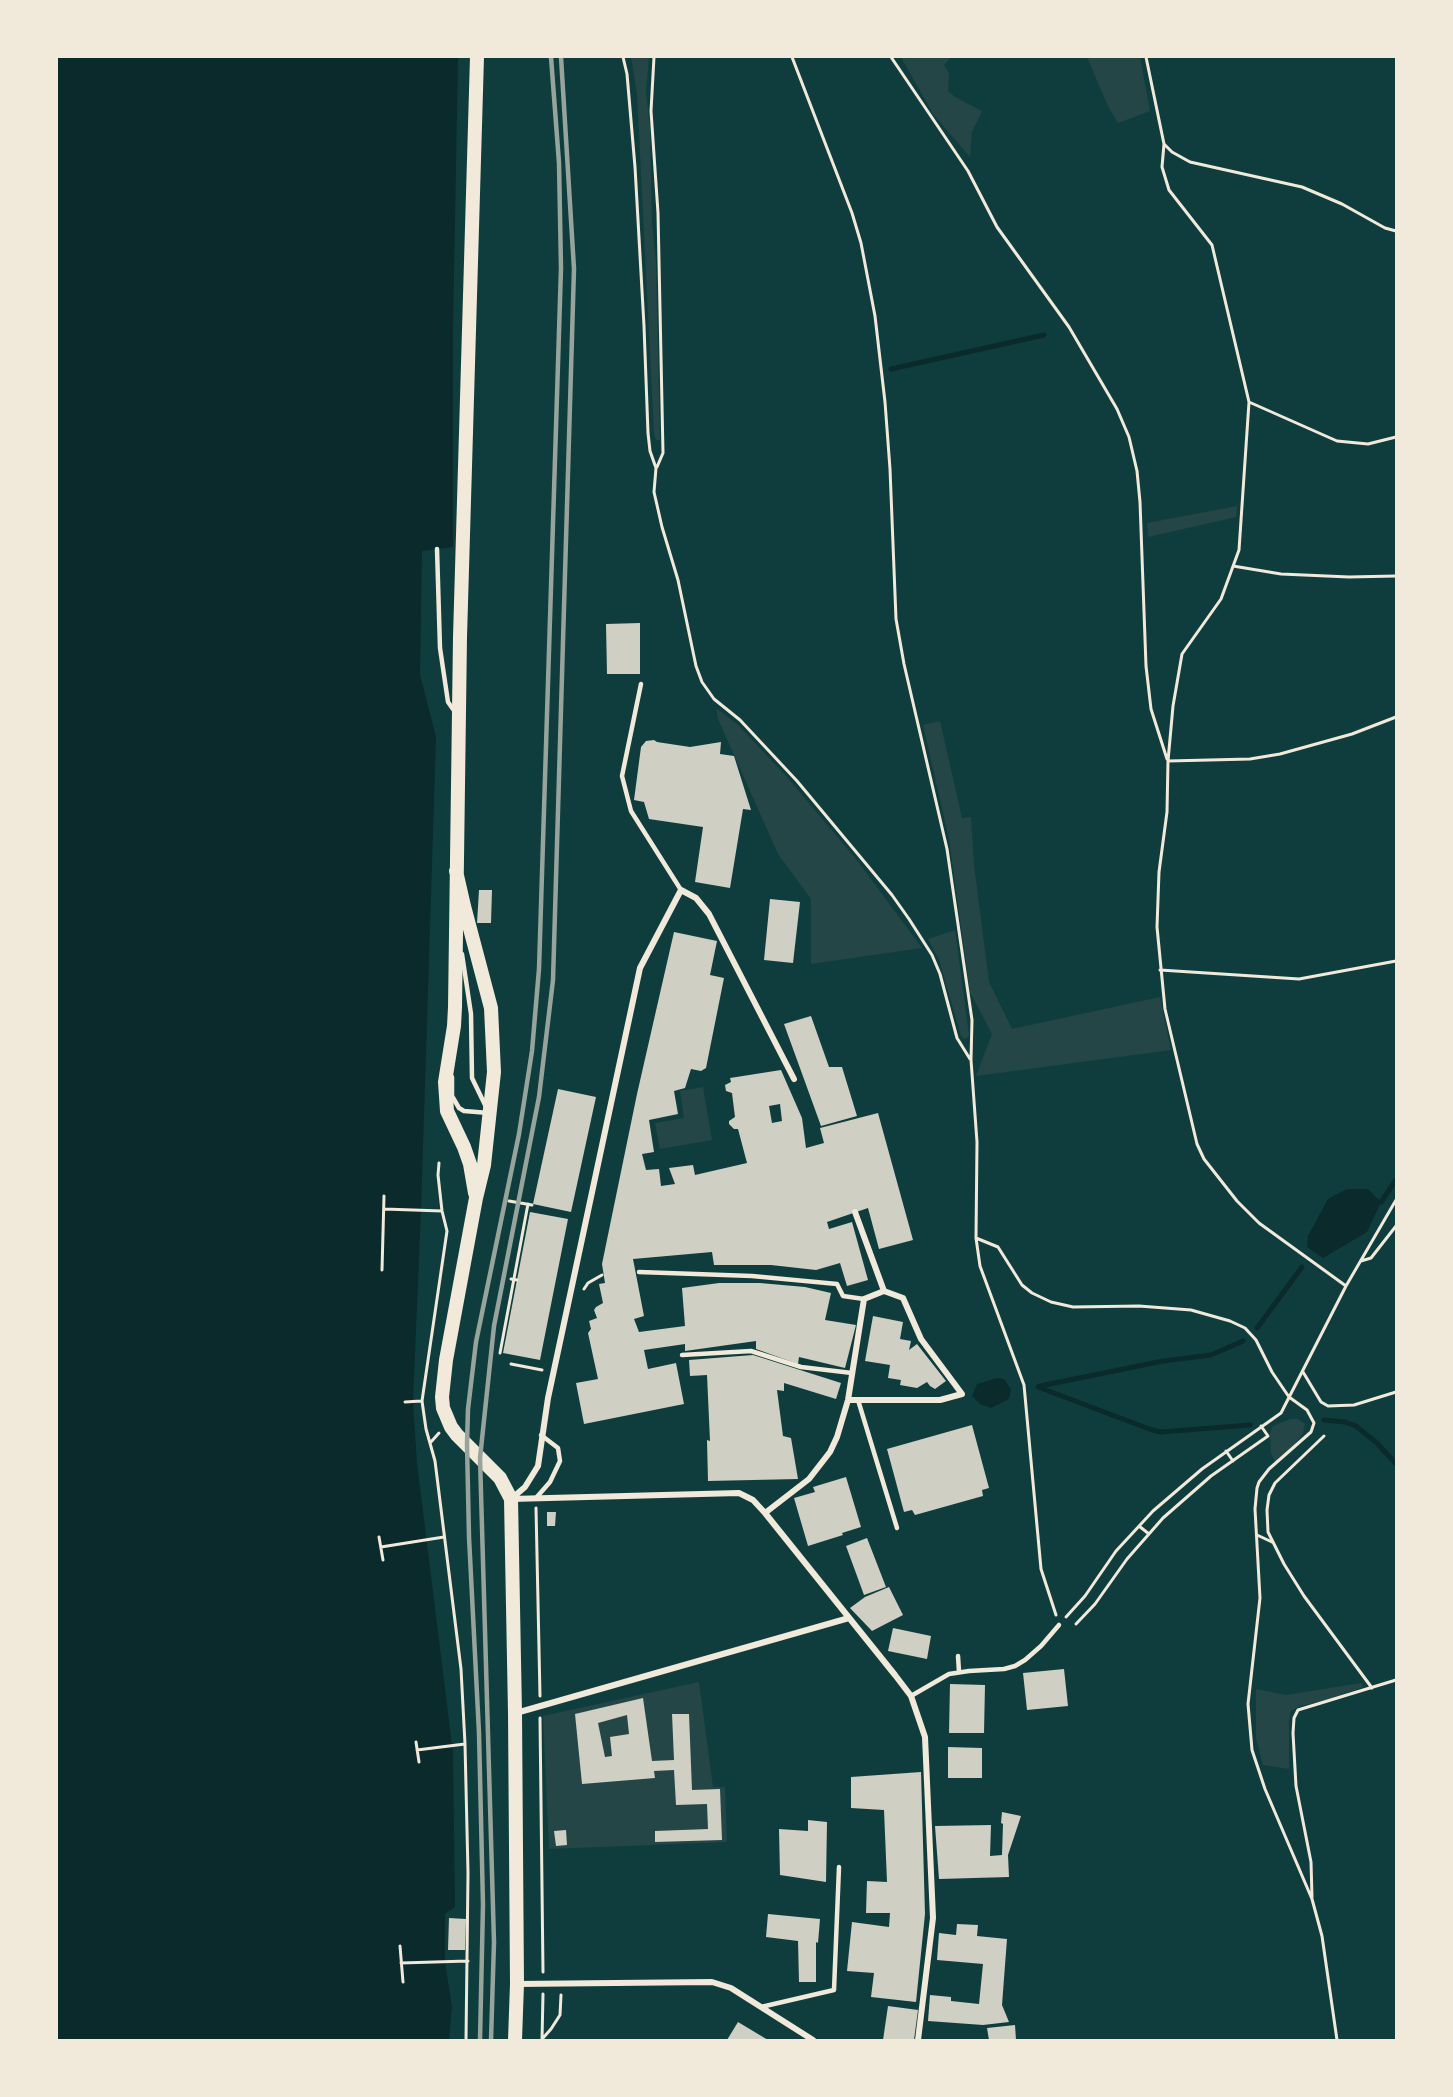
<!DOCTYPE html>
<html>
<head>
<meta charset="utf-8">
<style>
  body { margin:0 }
  #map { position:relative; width:1453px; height:2097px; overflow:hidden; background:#0f3d3e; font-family:"Archivo Narrow",sans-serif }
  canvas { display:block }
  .frame { position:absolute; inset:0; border:58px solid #f1e9da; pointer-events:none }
</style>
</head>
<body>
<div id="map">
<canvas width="1453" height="2097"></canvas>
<div class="frame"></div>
</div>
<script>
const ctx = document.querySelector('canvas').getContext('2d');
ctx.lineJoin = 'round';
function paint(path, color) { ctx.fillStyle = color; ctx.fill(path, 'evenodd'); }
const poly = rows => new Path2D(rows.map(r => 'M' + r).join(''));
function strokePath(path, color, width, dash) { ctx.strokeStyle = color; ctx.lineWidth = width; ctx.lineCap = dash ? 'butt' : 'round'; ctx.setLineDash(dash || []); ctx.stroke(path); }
const green = poly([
  [631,57,649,57,646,93,650,128,652,224,656,261,660,440,656,440,654,434,637,94],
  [901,57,951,57,944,65,949,73,948,91,955,97,982,111,972,132,970,157,933,114],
  [1087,57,1140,57,1150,111,1118,123,1107,104],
  [1237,506,1236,517,1148,537,1147,523],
  [716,708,738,725,786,776,856,859,922,948,811,964,811,899,778,854,718,719],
  [940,721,962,818,971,817,974,865,989,982,1012,1029,1160,997,1171,1050,976,1076,992,1034,970,992,949,839,923,725],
  [955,930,969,1035,967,1038,964,1039,961,1036,939,960,928,939],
  [703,1087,712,1140,660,1149,655,1123,684,1118,680,1091],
  [1290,1419,1298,1419,1305,1424,1303,1433,1295,1444,1275,1462,1271,1453,1270,1433,1273,1426],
  [699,1682,713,1787,725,1787,727,1842,549,1849,543,1716],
  [1361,1683,1363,1687,1323,1701,1300,1706,1291,1711,1289,1720,1289,1769,1263,1765,1256,1738,1256,1689,1286,1695]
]);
const water = poly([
  [57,57,458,57,453,329,453,547,422,551,420,675,436,737,421,1210,413,1402,417,1463,453,1753,455,1907,445,1914,445,1962,452,2007,449,2040,57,2040],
  [1347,1189,1368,1189,1381,1202,1367,1232,1323,1258,1307,1247,1308,1236,1328,1199],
  [997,1378,1004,1379,1011,1389,1009,1399,991,1408,980,1404,972,1396,977,1384]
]);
const stream = poly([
  [891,369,1044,335],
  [1381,1202,1396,1180],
  [1257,1328,1302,1267],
  [1040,1386,1163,1361,1211,1355,1243,1341],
  [1038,1387,1152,1430,1161,1432,1250,1425],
  [1324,1420,1345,1422,1356,1426,1377,1443,1396,1464]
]);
const building = poly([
  [640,623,640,674,607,674,606,624],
  [654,740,657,742,690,747,721,742,720,754,734,756,751,810,743,809,730,888,695,882,703,827,649,819,644,802,634,800,641,747,646,741],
  [479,890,492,890,491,923,477,923],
  [770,899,800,902,793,963,764,960],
  [674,932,717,941,710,975,724,978,706,1068,701,1071,691,1069,685,1088,674,1091,678,1114,649,1120,654,1152,642,1154,646,1170,659,1169,661,1186,675,1184,669,1168,693,1165,695,1175,747,1163,738,1129,734,1129,729,1124,729,1121,735,1117,732,1093,726,1091,725,1085,731,1082,730,1078,781,1070,802,1118,806,1148,824,1143,820,1128,878,1113,913,1240,879,1249,868,1208,827,1222,829,1229,852,1222,868,1280,847,1286,840,1263,816,1270,771,1265,714,1265,712,1252,633,1259,644,1316,634,1319,639,1332,685,1326,682,1288,719,1283,760,1283,805,1287,831,1293,825,1320,856,1325,845,1368,799,1357,798,1364,756,1349,756,1341,685,1351,685,1344,644,1350,648,1369,676,1363,684,1404,584,1424,576,1383,598,1379,588,1333,591,1329,589,1321,597,1318,594,1310,596,1307,603,1303,599,1284,605,1283,602,1264,637,1094],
  [780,1104,782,1121,772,1123,769,1106],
  [811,1016,829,1067,842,1067,857,1116,821,1126,784,1024],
  [558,1089,596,1097,571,1212,533,1204],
  [530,1212,568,1219,540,1360,503,1353],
  [873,1316,903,1322,900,1339,911,1341,909,1350,917,1344,946,1381,935,1389,930,1386,927,1382,917,1388,900,1385,901,1380,888,1378,890,1365,865,1361],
  [753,1355,841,1383,836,1399,784,1383,784,1391,777,1390,783,1436,791,1438,798,1479,708,1481,707,1440,710,1441,707,1375,690,1376,689,1360],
  [972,1425,989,1488,982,1490,983,1496,915,1515,912,1510,904,1512,887,1449],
  [846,1477,861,1527,842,1533,843,1535,808,1546,794,1498,815,1492,813,1487],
  [547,1512,556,1512,555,1526,547,1526],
  [867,1538,886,1587,864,1595,846,1546],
  [889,1587,903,1615,872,1631,850,1608,865,1597],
  [893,1628,931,1636,927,1659,888,1651],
  [1064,1669,1068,1706,1027,1710,1023,1673],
  [950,1684,985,1685,984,1733,949,1733],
  [643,1698,652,1761,674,1760,672,1714,689,1714,692,1790,720,1789,722,1840,655,1842,655,1831,708,1829,707,1804,676,1805,674,1770,654,1771,655,1778,582,1784,575,1714],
  [627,1715,629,1734,610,1737,612,1756,605,1757,598,1723],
  [948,1747,982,1748,982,1778,948,1778],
  [921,1772,925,1914,916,2002,871,1997,874,1973,847,1971,852,1922,889,1927,890,1913,866,1913,867,1881,887,1882,884,1810,851,1808,851,1777],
  [1002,1812,1021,1816,1008,1855,1009,1877,939,1879,935,1826,991,1825,990,1856,1002,1855,1003,1824,1001,1823],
  [808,1820,827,1822,826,1882,780,1875,779,1829,808,1831],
  [566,1830,567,1845,556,1846,554,1831],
  [768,1914,820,1919,818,1943,816,1942,816,1982,799,1982,798,1941,766,1937],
  [449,1918,466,1919,465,1950,448,1950],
  [957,1924,978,1925,977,1936,1007,1939,1002,2005,1009,2022,983,2025,928,2021,930,1995,951,1997,951,2001,979,2004,983,1964,937,1960,939,1933,956,1935],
  [888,2006,918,2010,914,2040,883,2040],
  [738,2022,768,2040,727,2040],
  [1015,2025,1016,2040,989,2040,987,2028]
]);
const path = poly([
  [623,57,627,74,635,167,644,326,648,433,650,451,656,468,654,492,662,527,678,580,696,666,702,682,714,699,740,720,797,781,892,895,909,919,932,955,940,974,957,1038,970,1059],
  [654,57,651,111,658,213,663,453,657,467],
  [792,57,852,213,861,243,875,316,885,402,890,469,896,619,904,664,947,849,972,1020,971,1060,977,1142,976,1238,980,1266,1024,1385,1041,1569,1056,1615],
  [891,57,968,171,997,227,1069,327,1117,409,1129,437,1137,471,1140,502,1146,666,1151,709,1167,759],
  [1146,57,1164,144,1162,167,1169,190,1212,245,1249,402,1239,550,1221,599,1182,654,1173,706,1168,761,1167,812,1159,872,1157,927,1165,1009,1197,1144,1204,1159,1237,1201,1259,1223,1346,1286],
  [1164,144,1172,152,1190,162,1302,187,1342,204,1385,228,1396,231],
  [1249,402,1337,441,1368,444,1396,437],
  [1233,566,1281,574,1349,577,1396,576],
  [1168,761,1250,759,1280,754,1352,734,1396,717],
  [1160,970,1299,979,1396,961],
  [439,1163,438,1175,442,1211,447,1231,422,1401,426,1429,435,1461,461,1669,465,1744,468,1873,466,2040],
  [509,1201,532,1205],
  [384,1209,442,1211],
  [976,1238,998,1247,1022,1285,1032,1293,1051,1302,1073,1307,1139,1306,1191,1310,1230,1321,1245,1328,1256,1340,1272,1372,1289,1397,1307,1410,1314,1423,1311,1432,1269,1469,1259,1482,1257,1488,1255,1509,1260,1598,1248,1704,1252,1750,1265,1789,1312,1899,1322,1936,1337,2040],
  [1361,1261,1371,1258,1396,1226],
  [382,1270,384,1196],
  [511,1279,517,1280],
  [584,1289,588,1283,602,1275],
  [500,1353,528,1204],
  [511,1364,542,1370],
  [1303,1372,1321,1402,1328,1406,1354,1405,1396,1392],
  [405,1402,421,1401],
  [1324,1436,1275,1483,1269,1495,1267,1510,1268,1532,1284,1564,1304,1596,1372,1688],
  [430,1443,439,1433],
  [1226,1451,1233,1461],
  [536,1508,540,1696],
  [1139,1526,1149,1534],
  [1257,1535,1272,1542],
  [379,1537,383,1560],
  [381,1547,444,1537],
  [1066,1617,1085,1596,1116,1551,1153,1511,1202,1469,1281,1413,1346,1286,1396,1200],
  [1076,1624,1095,1604,1127,1559,1163,1518,1211,1476,1268,1436,1261,1426],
  [540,1718,543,1972],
  [416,1742,419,1762],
  [417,1750,465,1744],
  [1312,1897,1311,1862,1296,1786,1293,1733,1294,1718,1298,1710,1396,1680],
  [400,1946,403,1982],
  [401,1963,468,1961],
  [543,2038,551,2029,560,2015,561,1995],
  [542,2040,543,1994]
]);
const service = poly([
  [437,549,440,648,448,702,455,712],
  [641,684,622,776,631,811,681,890],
  [462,954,471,1014,472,1078,487,1109],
  [452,1077,452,1096,459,1108,464,1111,489,1113],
  [639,1272,752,1276,837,1284,843,1296,864,1299],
  [682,1355,751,1351,801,1367,852,1373],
  [858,1400,897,1528],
  [536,1498,550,1482,560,1461,558,1448,541,1435],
  [958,1656,959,1672],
  [911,1696,949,1674,969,1671,1004,1669,1015,1666,1025,1660,1041,1646,1059,1625],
  [761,2007,834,1990,839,1867]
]);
const minor = poly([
  [848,1400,940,1400,962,1394,921,1339,903,1298,884,1291],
  [511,1499,525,1487,538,1466,548,1398,640,968,681,890,696,898,709,914,794,1079],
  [511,1499,739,1493,753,1500,765,1513,895,1675,911,1696,925,1737,933,1918,918,2040],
  [765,1513,809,1479,830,1452,837,1437,848,1400,864,1299,884,1291,855,1212],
  [516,1713,849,1618],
  [517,1984,712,1982,731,1988,813,2040]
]);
const primary = poly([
  [456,871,464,906,491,1008,494,1072,484,1165,476,1198,446,1360,442,1397,443,1408,451,1427,457,1435,500,1478,511,1499,515,1713,517,1984,515,2040],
  [475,1193,470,1164,464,1147,447,1111,445,1082,454,1026,455,1007,460,637,477,57]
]);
const rail = poly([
  [480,2040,483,1905,479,1733,469,1537,467,1444,468,1409,476,1342,519,1134,532,1051,539,969,561,268,559,163,551,57],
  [491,2040,494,1942,480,1458,494,1326,539,1097,553,980,574,269,561,57]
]);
paint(green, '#244646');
paint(water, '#0a2a2b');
strokePath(stream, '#0a2a2b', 5);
paint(building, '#cfcfc3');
strokePath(path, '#f1e9da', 3);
strokePath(service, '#f1e9da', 4.5);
strokePath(minor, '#f1e9da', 6);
strokePath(primary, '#f1e9da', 14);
strokePath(rail, '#97a49c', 4.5);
</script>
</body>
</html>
